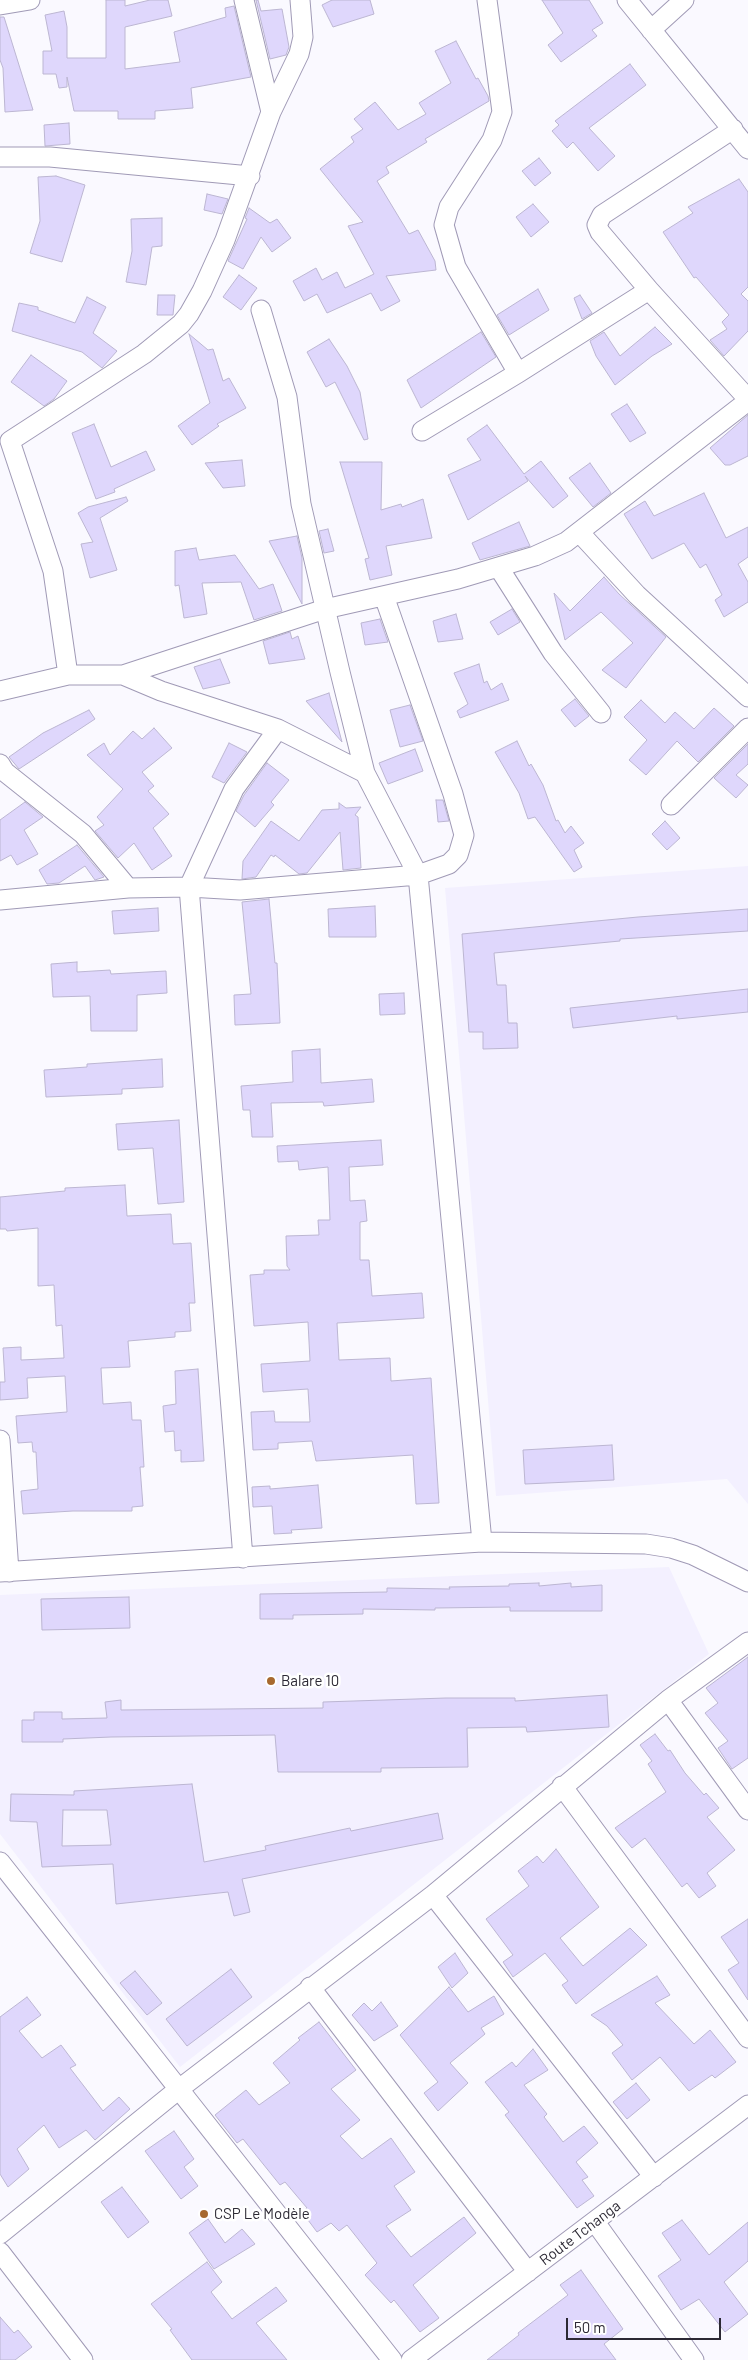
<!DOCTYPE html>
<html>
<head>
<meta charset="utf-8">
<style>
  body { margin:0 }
  #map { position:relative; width:748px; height:2360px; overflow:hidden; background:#faf9ff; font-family:Barlow,sans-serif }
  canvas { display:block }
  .scale { position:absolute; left:566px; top:2318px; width:155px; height:22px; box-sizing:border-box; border:2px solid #2c2934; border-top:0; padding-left:6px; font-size:15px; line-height:18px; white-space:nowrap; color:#2c2934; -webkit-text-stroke:4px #fff; paint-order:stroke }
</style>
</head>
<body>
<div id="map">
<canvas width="748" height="2360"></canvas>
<div class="scale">50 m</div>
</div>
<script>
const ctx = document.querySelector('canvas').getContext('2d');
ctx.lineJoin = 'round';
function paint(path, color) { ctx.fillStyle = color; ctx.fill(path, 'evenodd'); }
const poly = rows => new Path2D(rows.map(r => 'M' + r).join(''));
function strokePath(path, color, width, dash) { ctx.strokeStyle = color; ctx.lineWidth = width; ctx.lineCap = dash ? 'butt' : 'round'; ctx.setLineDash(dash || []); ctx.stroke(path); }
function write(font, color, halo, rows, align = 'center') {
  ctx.font = font + ' Barlow,sans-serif'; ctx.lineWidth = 5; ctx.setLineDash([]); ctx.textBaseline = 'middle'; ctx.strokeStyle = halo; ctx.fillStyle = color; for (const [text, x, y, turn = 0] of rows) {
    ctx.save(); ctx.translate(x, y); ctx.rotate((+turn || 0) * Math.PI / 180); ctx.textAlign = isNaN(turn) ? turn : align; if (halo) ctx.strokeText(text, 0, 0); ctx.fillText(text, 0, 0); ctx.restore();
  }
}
const built = poly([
  [748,866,748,1504,727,1479,496,1496,445,888],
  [669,1567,709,1654,180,2067,0,1834,0,1595]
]);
const building = poly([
  [106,0,125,0,125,6,150,0,168,0,172,16,125,27,125,69,180,62,174,32,226,17,225,8,234,6,251,77,191,88,193,108,155,111,155,119,118,119,118,111,74,111,67,77,67,87,59,88,56,74,43,74,43,51,52,51,45,15,64,11,67,27,67,58,106,58,106,0],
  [256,0,258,0,261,11,282,9,289,47,286,55,270,59,256,0],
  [332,0,370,0,374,14,333,27,322,5,332,0],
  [542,0,589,0,603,23,592,30,597,36,561,62,548,45,563,33,542,0],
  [0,17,4,17,33,110,5,112,3,68,0,60,0,17],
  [456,41,476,79,478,78,488,96,489,101,425,139,427,142,386,167,389,173,377,181,409,234,418,230,435,261,436,270,386,276,400,301,381,311,371,293,327,313,317,294,304,301,293,281,316,268,322,280,337,272,345,288,374,274,348,226,363,222,320,169,354,142,351,137,363,129,354,119,375,102,398,130,426,114,419,103,451,83,435,51,456,41],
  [630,64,646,85,589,128,615,156,598,171,573,142,567,148,552,131,559,125,555,121,630,64],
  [69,123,70,144,45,146,44,125,69,123],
  [539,158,551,173,535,186,522,171,539,158],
  [56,176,85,185,62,262,30,253,40,221,38,177,56,176],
  [739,179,748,192,748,287,741,294,748,301,748,331,724,356,710,340,727,329,722,322,729,315,696,277,694,278,663,232,693,213,688,207,739,179],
  [207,194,228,199,222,214,204,210,207,194],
  [533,204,549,222,531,237,516,217,533,204],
  [249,208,270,223,277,219,291,238,272,252,261,237,243,269,228,261,247,219,245,218,249,208],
  [162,218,162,246,152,247,146,285,126,282,132,251,131,219,162,218],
  [239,275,257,288,241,310,223,297,239,275],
  [538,289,549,310,509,335,497,315,538,289],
  [158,295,175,295,173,315,157,315,158,295],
  [580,295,592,313,582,319,574,298,580,295],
  [87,297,106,307,93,333,117,351,102,368,82,352,12,331,19,303,38,307,38,310,75,323,87,297],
  [655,327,672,344,652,356,615,385,596,356,590,341,604,332,620,356,655,327],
  [481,332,496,357,421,408,407,380,481,332],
  [189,334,208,350,213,349,223,381,229,378,246,408,217,424,219,426,192,445,178,426,210,403,189,334],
  [329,339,347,366,360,392,368,439,364,440,335,382,326,387,307,352,329,339],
  [31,355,67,381,54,399,44,406,11,382,31,355],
  [627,404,646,433,630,442,611,414,627,404],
  [748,415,748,456,730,465,725,465,710,448,748,415],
  [94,424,111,467,146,451,155,470,114,489,115,492,96,499,72,433,94,424],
  [487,425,524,474,541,461,568,496,553,508,525,476,528,481,468,520,448,475,481,460,467,439,487,425],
  [242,460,245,486,223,488,205,463,242,460],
  [340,462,382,462,381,510,401,504,402,507,423,499,432,538,386,546,392,575,370,580,365,559,369,558,340,462],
  [590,463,611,493,593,507,569,478,590,463],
  [704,493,726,538,748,527,748,557,738,564,748,582,748,602,724,617,715,600,722,595,706,564,700,568,684,543,652,559,624,514,645,501,654,516,704,493],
  [126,497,128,501,100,518,117,570,90,578,81,544,93,542,78,513,88,507,126,497],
  [519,522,530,546,480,560,472,543,519,522],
  [328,529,334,551,324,553,319,531,328,529],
  [297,536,302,558,302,604,269,541,297,536],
  [196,548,199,560,235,555,259,589,273,584,282,611,254,620,241,582,202,583,207,614,184,618,179,585,175,586,175,551,196,548],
  [604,577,619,594,666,637,626,688,602,670,633,643,601,612,565,640,554,593,570,611,604,577],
  [512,609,520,622,498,635,490,622,512,609],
  [456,614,463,639,438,642,433,621,456,614],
  [380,619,388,642,365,645,361,623,380,619],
  [290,632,292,639,298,636,305,659,269,664,263,641,290,632],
  [220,659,230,683,203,689,194,667,220,659],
  [479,664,484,683,487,681,491,690,502,683,509,700,460,718,457,711,468,704,454,673,479,664],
  [329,693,342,742,306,701,329,693],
  [575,699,589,716,575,727,561,710,575,699],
  [641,700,665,723,675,712,694,729,714,708,734,726,698,762,677,741,646,775,629,760,647,740,624,717,641,700],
  [410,705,423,741,400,747,390,710,410,705],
  [89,710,95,719,19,769,9,757,43,733,89,710],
  [154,728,172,748,142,772,154,786,148,791,169,814,153,828,172,856,152,870,134,843,118,858,95,831,104,825,97,817,123,789,87,755,104,743,110,755,133,731,142,739,154,728],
  [517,741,529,766,531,764,543,785,556,821,558,820,565,833,571,826,584,843,574,850,582,867,574,872,535,817,528,819,519,793,495,752,517,741],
  [229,743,247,752,224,783,212,777,229,743],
  [748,744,748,764,736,775,748,785,736,798,714,778,748,744],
  [415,749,423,771,388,784,379,763,415,749],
  [267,763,289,780,271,802,274,805,255,827,236,811,244,795,267,763],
  [436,800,443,800,449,821,438,822,436,800],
  [25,802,43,817,24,830,38,854,17,865,11,855,0,861,0,820,25,802],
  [339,803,346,808,361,807,355,815,358,817,361,868,343,870,340,832,307,873,299,874,275,855,274,857,271,855,256,877,242,879,243,861,271,821,299,841,322,810,339,809,339,803],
  [665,821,680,838,667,850,652,834,665,821],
  [77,845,104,877,95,880,85,866,59,883,47,884,39,870,77,845],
  [269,899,275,963,277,963,280,1023,235,1025,234,995,251,994,242,902,269,899],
  [375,906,376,937,329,937,328,909,375,906],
  [158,908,159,931,114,934,112,911,158,908],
  [748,909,748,931,620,939,620,941,494,953,497,985,506,985,508,1023,517,1023,518,1048,483,1049,483,1032,469,1032,462,934,638,917,748,909],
  [77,962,77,972,110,970,111,974,166,971,167,993,137,995,137,1031,91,1031,90,996,53,997,51,964,77,962],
  [748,989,748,1012,677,1019,677,1016,573,1028,570,1008,748,989],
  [404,993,405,1014,380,1015,379,994,404,993],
  [320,1049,321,1083,372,1079,374,1102,324,1106,323,1102,271,1103,273,1137,252,1137,250,1110,243,1110,241,1086,293,1082,292,1051,320,1049],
  [162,1059,163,1087,122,1089,122,1094,46,1097,44,1070,87,1067,87,1064,162,1059],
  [179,1120,184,1202,158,1204,153,1148,118,1150,116,1124,179,1120],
  [381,1140,383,1165,349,1167,350,1201,365,1200,367,1221,360,1222,360,1260,369,1260,372,1296,422,1293,424,1318,337,1323,339,1360,390,1358,391,1381,431,1378,439,1503,416,1504,413,1455,316,1461,312,1441,278,1443,278,1449,253,1450,251,1412,274,1411,275,1422,310,1422,308,1389,263,1392,261,1364,310,1361,308,1322,254,1326,250,1275,264,1274,264,1270,290,1270,287,1266,286,1236,319,1235,318,1220,330,1220,328,1167,299,1170,298,1161,278,1162,277,1146,381,1140],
  [125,1185,127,1216,171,1214,173,1244,191,1243,195,1303,189,1303,191,1331,175,1332,175,1337,128,1341,130,1367,101,1368,103,1404,131,1402,132,1420,141,1420,144,1467,140,1467,143,1506,132,1507,132,1511,73,1511,23,1514,21,1491,38,1489,36,1452,33,1452,32,1442,18,1443,16,1416,67,1412,65,1376,27,1378,28,1398,0,1400,0,1382,5,1382,3,1348,21,1347,21,1360,64,1358,62,1325,56,1326,54,1285,38,1286,38,1228,7,1231,6,1229,0,1229,0,1197,65,1191,65,1188,125,1185],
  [198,1369,204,1461,181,1462,181,1450,175,1451,174,1431,165,1432,163,1406,176,1404,175,1371,198,1369],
  [612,1445,614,1480,525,1484,523,1450,612,1445],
  [318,1485,322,1528,291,1530,292,1533,274,1534,272,1506,253,1507,252,1487,270,1486,270,1489,318,1485],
  [539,1583,539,1586,571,1583,571,1587,602,1585,602,1611,510,1611,510,1607,435,1608,435,1610,363,1609,363,1614,293,1615,293,1619,260,1619,260,1594,387,1592,387,1588,450,1589,449,1587,509,1586,509,1584,539,1583],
  [129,1597,130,1628,42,1630,41,1599,129,1597],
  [748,1657,748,1758,732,1769,718,1748,728,1741,705,1713,718,1703,706,1688,748,1657],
  [607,1695,609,1727,527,1732,526,1727,467,1728,468,1767,381,1768,381,1772,278,1772,275,1735,111,1737,63,1739,63,1742,22,1742,22,1720,34,1720,34,1712,62,1712,62,1719,107,1718,105,1702,121,1700,121,1710,323,1708,323,1702,446,1698,515,1698,515,1701,607,1695],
  [655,1734,668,1751,670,1750,685,1773,704,1795,706,1793,719,1808,707,1817,735,1850,707,1873,716,1886,699,1898,687,1883,682,1887,645,1838,632,1848,615,1828,666,1792,648,1764,652,1761,640,1745,655,1734],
  [192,1784,204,1862,266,1850,265,1846,350,1828,351,1831,438,1813,443,1839,242,1879,250,1912,234,1916,228,1892,116,1904,113,1864,42,1867,37,1822,10,1821,11,1794,74,1795,74,1791,192,1784],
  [63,1810,107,1810,111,1845,62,1846,63,1810],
  [556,1849,599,1907,560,1938,583,1966,630,1928,647,1945,576,2004,562,1985,568,1981,545,1953,513,1977,503,1962,513,1955,486,1919,529,1886,518,1871,537,1856,543,1863,556,1849],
  [748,1919,748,2000,728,1970,739,1963,721,1937,748,1919],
  [455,1953,468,1973,452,1988,438,1967,455,1953],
  [231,1969,252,1997,187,2046,166,2019,231,1969],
  [135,1971,162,2003,147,2015,120,1983,135,1971],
  [657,1976,670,1995,655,2003,694,2044,710,2030,736,2062,715,2078,712,2075,689,2091,660,2057,632,2080,612,2053,623,2045,607,2026,591,2015,657,1976],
  [449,1987,468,2012,494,1996,504,2014,481,2028,485,2034,450,2063,468,2083,438,2111,424,2093,438,2082,400,2035,449,1987],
  [27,1997,41,2015,19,2031,42,2058,61,2045,76,2065,70,2068,103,2111,119,2097,130,2109,95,2140,86,2130,59,2148,44,2125,17,2149,29,2169,8,2187,0,2174,0,2017,27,1997],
  [381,2002,398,2026,374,2041,352,2015,364,2003,372,2011,381,2002],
  [319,2022,356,2070,331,2089,360,2120,340,2136,362,2159,391,2138,415,2172,394,2186,411,2210,386,2226,411,2257,464,2217,476,2233,413,2285,439,2318,420,2332,394,2300,391,2303,365,2275,377,2263,347,2225,339,2231,331,2223,317,2232,302,2212,307,2208,285,2182,280,2185,243,2139,237,2143,215,2115,246,2090,259,2105,290,2083,273,2063,300,2040,298,2038,319,2022],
  [533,2049,548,2070,524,2085,547,2114,544,2117,563,2142,584,2126,598,2143,576,2162,588,2177,582,2180,594,2196,577,2208,505,2115,509,2112,485,2082,512,2062,516,2067,533,2049],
  [636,2083,650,2100,627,2119,613,2102,636,2083],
  [174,2131,194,2159,184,2167,198,2186,181,2199,145,2151,174,2131],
  [122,2187,149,2222,128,2238,101,2202,122,2187],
  [208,2219,225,2243,242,2229,255,2244,214,2269,189,2233,208,2219],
  [682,2220,709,2255,748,2222,748,2261,724,2282,748,2314,725,2332,699,2299,681,2310,658,2276,681,2260,662,2233,682,2220],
  [207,2262,222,2282,211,2292,232,2319,276,2287,287,2301,256,2323,287,2360,192,2360,170,2330,172,2329,151,2304,207,2262],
  [581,2270,623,2329,604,2344,616,2360,487,2360,519,2335,518,2333,568,2295,560,2285,581,2270],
  [0,2317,14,2333,18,2330,32,2347,15,2360,0,2360,0,2317]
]);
const street = poly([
  [244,0,271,112],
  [487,0,502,112,492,140,449,207,444,225,456,267,518,373],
  [627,0,748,149],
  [0,5,30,0],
  [651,30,684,0],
  [733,129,602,215,597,225,600,232,649,290,748,399],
  [0,157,50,157,250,176],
  [261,310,287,397,301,504,340,672,365,773],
  [422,431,518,373,649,290],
  [579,532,637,595,748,697],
  [499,568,553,653,601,713],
  [68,675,53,571,10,441,144,354,181,324,189,314,202,291,225,240,271,112,299,54,303,37,300,0],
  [123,675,325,609,458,579,535,556,566,542,748,401],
  [0,691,68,675,123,675,161,691,278,729,365,773,418,875,449,864,458,855,464,835,453,794,384,596],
  [0,764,5,772,83,834,128,888],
  [671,805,748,728],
  [0,900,128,888,189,887,240,890,418,875,482,1542],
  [0,1440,9,1572],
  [243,1558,189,887,234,789,278,729],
  [0,1572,482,1542,646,1544,671,1548,693,1555,748,1582],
  [668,1700,748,1810],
  [562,1786,748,2038],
  [0,1862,392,2360],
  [433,1895,654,2177],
  [310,1987,528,2272],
  [595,2222,694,2360],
  [0,2234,179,2089,433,1895,668,1700,748,1642],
  [0,2252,83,2360],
  [411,2360,748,2105]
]);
const markers = [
  [271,1681,5,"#a7692f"],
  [204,2214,5,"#a7692f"]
];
const poiNames = [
  ["Balare 10",281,1681],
  ["CSP Le Modèle",214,2214]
];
const streetNames = [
  ["Route Tchanga",580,2233,-37]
];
paint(built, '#f3f0ff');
paint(building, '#dfd7fc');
strokePath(building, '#bcb6d2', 1);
strokePath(street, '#a09ab6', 21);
strokePath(street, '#fff', 19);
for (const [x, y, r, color] of markers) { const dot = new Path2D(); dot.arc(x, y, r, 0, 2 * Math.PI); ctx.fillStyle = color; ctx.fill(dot); strokePath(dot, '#fff', 2); }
write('15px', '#2c2934', '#fff', poiNames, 'left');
write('15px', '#2c2934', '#fff', streetNames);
</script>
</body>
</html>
